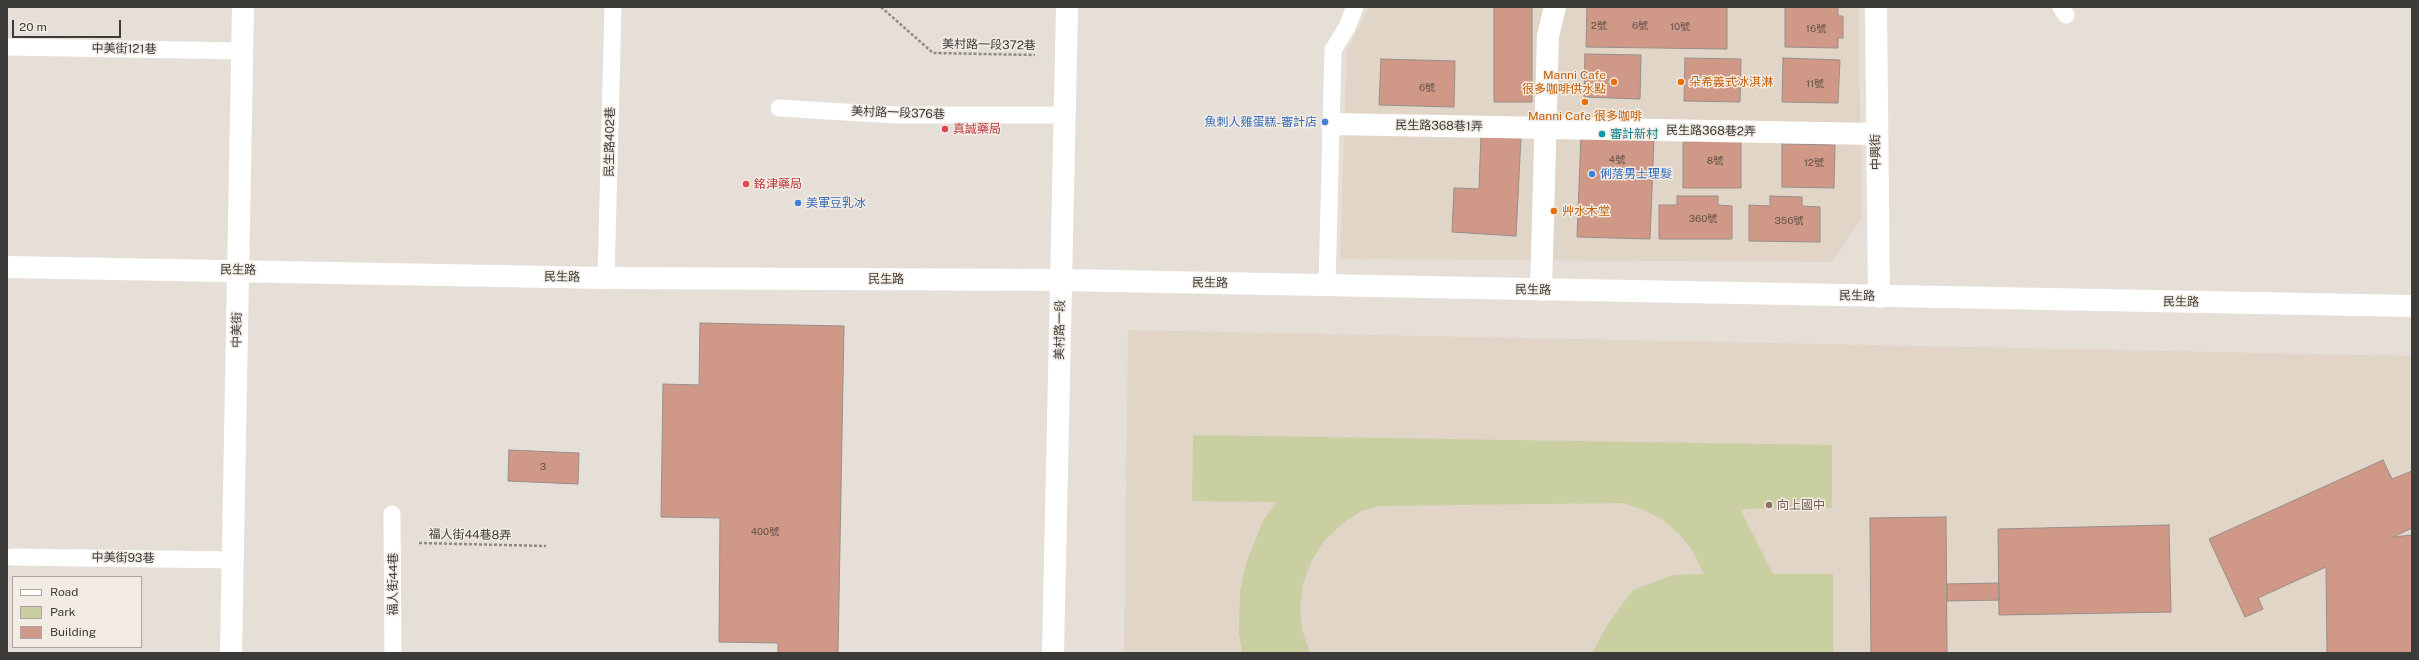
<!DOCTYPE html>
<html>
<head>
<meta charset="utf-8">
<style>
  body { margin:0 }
  #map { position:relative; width:2419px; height:660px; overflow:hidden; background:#e5dfd8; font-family:"Public Sans",sans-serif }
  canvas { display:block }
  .frame { position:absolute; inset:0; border:8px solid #3d3b38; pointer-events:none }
  .legend { position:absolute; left:12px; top:576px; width:130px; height:72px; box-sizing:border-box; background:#f2ece5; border:1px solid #aaa5a0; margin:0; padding:5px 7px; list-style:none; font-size:12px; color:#3d3b38 }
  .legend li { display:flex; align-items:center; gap:8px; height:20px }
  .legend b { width:20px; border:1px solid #aaa5a0 }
  .scale { position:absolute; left:12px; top:20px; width:109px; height:18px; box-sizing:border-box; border:2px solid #3d3b38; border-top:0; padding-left:5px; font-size:12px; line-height:14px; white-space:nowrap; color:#3d3b38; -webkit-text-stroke:3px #f2ece5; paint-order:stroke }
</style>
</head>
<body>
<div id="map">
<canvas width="2419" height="660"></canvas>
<div class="frame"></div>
<ul class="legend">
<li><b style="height:5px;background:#fff"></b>Road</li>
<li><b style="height:11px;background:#cacfa2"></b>Park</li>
<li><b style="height:11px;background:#d09886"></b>Building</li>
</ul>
<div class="scale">20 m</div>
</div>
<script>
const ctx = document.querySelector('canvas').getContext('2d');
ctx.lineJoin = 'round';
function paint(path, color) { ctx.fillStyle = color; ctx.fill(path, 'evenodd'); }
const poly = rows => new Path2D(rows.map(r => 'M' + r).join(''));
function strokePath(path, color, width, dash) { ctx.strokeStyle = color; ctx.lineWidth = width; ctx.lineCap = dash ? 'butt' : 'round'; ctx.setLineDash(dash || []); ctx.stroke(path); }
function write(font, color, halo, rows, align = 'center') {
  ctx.font = font + ' "Public Sans","Noto Sans TC",sans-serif'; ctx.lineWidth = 3; ctx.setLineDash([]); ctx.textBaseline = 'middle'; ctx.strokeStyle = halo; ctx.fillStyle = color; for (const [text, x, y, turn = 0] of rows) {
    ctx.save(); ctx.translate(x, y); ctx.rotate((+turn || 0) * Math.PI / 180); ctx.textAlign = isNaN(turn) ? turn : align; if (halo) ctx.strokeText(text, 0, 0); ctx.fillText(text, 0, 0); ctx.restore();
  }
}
const built = poly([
  [1370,7,1858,7,1862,217,1832,262,1340,259,1347,50],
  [1128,330,2412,356,2412,653,1124,653]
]);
const green = poly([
  [1193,435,1832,445,1832,508,1740,509,1773,574,1833,574,1833,653,1592,653,1608,624,1633,590,1673,575,1704,574,1692,550,1679,534,1663,520,1644,510,1624,503,1380,506,1361,511,1341,525,1324,541,1311,562,1303,584,1300,608,1302,629,1310,653,1242,653,1239,632,1240,592,1246,563,1263,521,1277,502,1192,501]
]);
const building = poly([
  [1494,7,1532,7,1532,102,1494,102,1494,7],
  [1587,7,1727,7,1727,49,1586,47,1587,7],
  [1785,7,1838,7,1838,16,1843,16,1843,38,1838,38,1838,48,1785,47,1785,7],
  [1585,54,1641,55,1640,99,1584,97,1585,54],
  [1685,58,1741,59,1740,102,1684,101,1685,58],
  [1783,58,1840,60,1838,103,1782,102,1783,58],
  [1381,59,1455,61,1454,107,1379,105,1381,59],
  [1481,135,1521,137,1516,236,1452,232,1454,188,1479,189,1481,135],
  [1581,136,1654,139,1650,239,1577,237,1581,136],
  [1741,141,1741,188,1683,188,1683,142,1741,141],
  [1782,144,1835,145,1834,188,1782,187,1782,144],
  [1677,196,1718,196,1718,205,1732,206,1732,239,1659,239,1659,205,1677,205,1677,196],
  [1770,196,1802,197,1802,206,1820,207,1820,242,1749,241,1749,205,1770,206,1770,196],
  [700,323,844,326,838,653,778,653,778,643,719,642,720,518,661,517,663,384,699,385,700,323],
  [509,450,579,453,578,484,508,481,509,450],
  [2383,460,2392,479,2412,471,2412,528,2393,537,2412,535,2412,653,2327,653,2326,567,2258,598,2263,609,2245,617,2209,539,2383,460],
  [1946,517,1947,653,1871,653,1870,518,1946,517],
  [2169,525,2171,612,1999,615,1998,529,2169,525],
  [1999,583,1999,600,1947,601,1947,584,1999,583]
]);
const path = poly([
  [881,7,933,53,1035,55],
  [419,543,546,546]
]);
const lane = poly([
  [2061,7,2066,15],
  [7,47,242,51],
  [779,108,895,115,1065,115],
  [606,278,613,7],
  [1327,286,1333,50,1347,27,1355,7],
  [392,514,393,653],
  [12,557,233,560]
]);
const street = poly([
  [1876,7,1879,297],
  [1332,124,1876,134],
  [7,267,606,278,1062,280,2412,306],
  [1541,290,1548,36,1555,7],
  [231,653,243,7]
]);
const secondary = poly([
  [1053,653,1067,7]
]);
const markers = [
  [1614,82,4,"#e8710a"],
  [1681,82,4,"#e8710a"],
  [1585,102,4,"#e8710a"],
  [1325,122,4,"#3f7fe0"],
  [945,129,4,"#e0444e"],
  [1602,134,4,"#0f9aa8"],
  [1592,174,4,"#3f7fe0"],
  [746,184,4,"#e0444e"],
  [798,203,4,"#3f7fe0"],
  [1554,211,4,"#e8710a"],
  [1769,505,4,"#8d6e63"]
];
const numberNames = [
  ["2號",1599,26],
  ["6號",1640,26],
  ["10號",1680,27],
  ["16號",1816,29],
  ["11號",1815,84],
  ["6號",1427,88],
  ["4號",1617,160],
  ["8號",1715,161],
  ["12號",1814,163],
  ["360號",1703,219],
  ["356號",1789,221],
  ["3",543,467],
  ["400號",765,532]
];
const streetNames = [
  ["美村路一段372巷",989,45,1],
  ["中美街121巷",124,49,1],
  ["美村路一段376巷",898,113,2],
  ["民生路368巷1弄",1439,126,1],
  ["民生路368巷2弄",1711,131,1],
  ["民生路402巷",610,142,-89],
  ["中興街",1876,152,-91],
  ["民生路",238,270,1],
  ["民生路",562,277,1],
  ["民生路",886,279],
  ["民生路",1210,283,1],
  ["民生路",1533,290,1],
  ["民生路",1857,296,1],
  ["民生路",2181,302,1],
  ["中美街",237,330,-89],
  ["美村路一段",1060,330,-89],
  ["福人街44巷8弄",470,535,1],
  ["中美街93巷",123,558,1],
  ["福人街44巷",393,584,-90]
];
const foodNames = [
  ["Manni Cafe",1606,75,"right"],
  ["很多咖啡供水點",1606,89,"right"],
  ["朵希義式冰淇淋",1689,82],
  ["Manni Cafe 很多咖啡",1585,116,"center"],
  ["艸水木堂",1562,211]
];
const shopNames = [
  ["魚刺人雞蛋糕-審計店",1317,122,"right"],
  ["俐落男士理髮",1600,174],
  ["美軍豆乳冰",806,203]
];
const healthNames = [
  ["真誠藥局",953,129],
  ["銘津藥局",754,184]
];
const cultureNames = [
  ["審計新村",1610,134]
];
const educationNames = [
  ["向上國中",1777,505]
];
paint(built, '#e0d5c7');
paint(green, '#cacfa2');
paint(building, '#d09886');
strokePath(building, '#988e8b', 1);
strokePath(path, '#8d8984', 2.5, [3, 2]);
strokePath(lane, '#fff', 17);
strokePath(street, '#fff', 22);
strokePath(secondary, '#fff', 22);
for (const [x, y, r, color] of markers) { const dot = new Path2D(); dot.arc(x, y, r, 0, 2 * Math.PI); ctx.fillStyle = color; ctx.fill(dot); strokePath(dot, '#f2ece5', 1.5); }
write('10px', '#62524c', null, numberNames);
write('12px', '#3d3b38', '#f2ece5', streetNames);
write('12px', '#c56008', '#f2ece5', foodNames, 'left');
write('12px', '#366cbe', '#f2ece5', shopNames, 'left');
write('12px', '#be3a42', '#f2ece5', healthNames, 'left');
write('12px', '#0d838f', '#f2ece5', cultureNames, 'left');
write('12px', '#785e54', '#f2ece5', educationNames, 'left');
</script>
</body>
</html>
